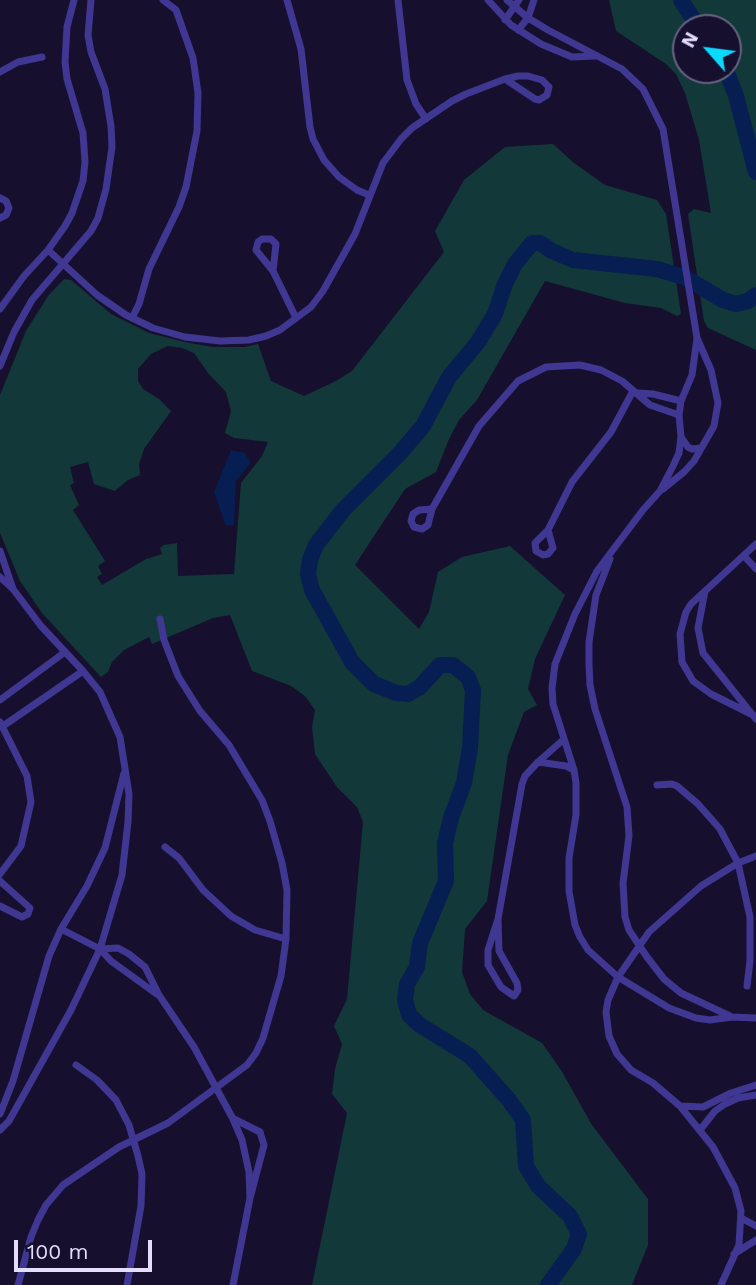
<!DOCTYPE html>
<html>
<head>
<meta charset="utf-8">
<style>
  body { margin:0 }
  #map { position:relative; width:756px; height:1285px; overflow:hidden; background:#16102e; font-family:"Work Sans",sans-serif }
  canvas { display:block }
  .north { position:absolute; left:672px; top:14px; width:70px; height:70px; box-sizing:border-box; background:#16102e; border:2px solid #686282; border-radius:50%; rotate:298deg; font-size:19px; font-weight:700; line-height:28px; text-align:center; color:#e3ddff }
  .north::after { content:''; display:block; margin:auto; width:24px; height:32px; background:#09daff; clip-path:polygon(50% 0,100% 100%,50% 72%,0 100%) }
  .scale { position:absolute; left:14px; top:1240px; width:138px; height:32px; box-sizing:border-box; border:4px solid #e3ddff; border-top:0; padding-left:9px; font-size:21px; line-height:24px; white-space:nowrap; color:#e3ddff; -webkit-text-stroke:5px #16102e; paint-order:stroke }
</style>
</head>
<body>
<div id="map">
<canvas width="756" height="1285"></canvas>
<div class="north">N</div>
<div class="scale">100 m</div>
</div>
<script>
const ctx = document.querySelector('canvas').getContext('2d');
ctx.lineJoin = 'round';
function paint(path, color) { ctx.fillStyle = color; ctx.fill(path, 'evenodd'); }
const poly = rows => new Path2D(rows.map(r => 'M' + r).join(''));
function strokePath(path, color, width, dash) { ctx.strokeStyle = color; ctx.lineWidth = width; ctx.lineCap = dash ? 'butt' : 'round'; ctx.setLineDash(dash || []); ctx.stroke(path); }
const green = poly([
  [609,0,756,0,756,350,708,328,704,321,688,214,694,209,711,213,699,140,685,93,676,74,666,64,616,31],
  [686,28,728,28,728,70,686,70],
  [553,144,574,163,605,185,657,200,666,214,681,314,677,316,661,308,625,303,545,281,477,400,459,420,449,439,436,472,405,489,355,565,419,629,429,612,438,572,462,557,510,546,565,595,535,659,528,689,537,705,524,712,508,755,487,901,465,929,462,972,470,994,483,1010,542,1043,561,1070,592,1125,648,1199,648,1245,632,1285,312,1285,347,1113,332,1094,335,1069,342,1044,334,1026,347,999,363,822,357,807,337,787,315,754,312,727,315,710,305,696,291,686,252,671,230,615,213,618,152,644,149,637,124,650,112,662,108,672,101,677,42,613,20,581,0,533,0,395,26,331,48,296,64,279,71,280,111,314,149,333,189,343,213,347,245,347,258,344,271,381,304,396,336,381,352,371,444,252,435,231,464,180,505,147],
  [168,346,182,348,194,353,208,373,226,392,231,411,225,433,234,438,268,442,262,456,241,483,234,574,178,576,177,543,164,545,160,548,162,554,146,559,102,585,97,577,102,574,98,566,105,561,73,510,79,505,70,485,74,483,70,467,88,462,94,484,115,491,128,480,140,475,139,464,144,449,171,411,159,399,143,389,138,381,138,369,151,354]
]);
const water = poly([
  [231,450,245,453,251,463,236,481,234,525,226,526,214,492]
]);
const river = poly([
  [681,0,699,28],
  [726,70,736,96,756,172],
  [548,1285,574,1249,579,1234,570,1216,538,1186,526,1166,523,1120,509,1100,470,1056,420,1025,409,1015,405,1000,407,984,417,967,420,943,446,881,445,843,451,818,464,783,470,748,473,690,468,677,453,665,440,665,420,687,408,694,396,693,374,684,352,662,312,590,308,574,310,560,316,545,343,510,401,452,423,426,449,377,478,342,495,314,505,284,515,264,532,243,540,243,552,251,573,260,657,269,684,277,723,300,736,304,748,301,756,295]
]);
const street = poly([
  [287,0,301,49,310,127,313,139,324,160,339,177,357,190,369,195],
  [398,0,407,80,416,104,426,119],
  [488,0,511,25,541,44,572,57,595,56],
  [507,0,528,18,548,30,622,69,643,89,663,129,697,338,711,370,718,403,714,426,694,461,684,472,663,489],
  [505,20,519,0],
  [518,30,528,18,534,0],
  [0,72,18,62,42,57],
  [518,76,528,76,542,80,549,87,547,95,539,100,535,99,505,79,518,76],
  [0,198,6,201,9,208,6,215,0,218],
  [48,250,97,295,126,315,153,328,185,337,220,341,249,340,266,336,280,330,311,307,323,291,355,234,383,163,401,139,412,128,452,101,466,94,505,79],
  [273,271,276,244,271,239,262,239,258,242,256,250,273,271,296,318],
  [0,309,24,276,48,250,65,226,72,213,83,181,85,162,83,133,67,79,65,62,67,27,74,0],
  [132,318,139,304,149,269,179,207,186,187,197,131,198,93,193,58,176,10,163,0],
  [697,338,692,375,681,401,679,415,681,437,679,453,673,466,660,491,643,510,597,571,575,614,555,664,552,688,553,704,574,770,576,783,576,815,569,858,569,891,575,925,580,937,588,950,618,977,669,1008,696,1018,710,1020,732,1017,756,1018],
  [0,366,14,332,32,300,91,231,98,218,106,189,112,147,111,126,105,89,91,52,88,35,91,0],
  [638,393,653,394,681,401],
  [681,437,688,447,692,449,701,448],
  [432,509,479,426,518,381,546,367,580,365,601,370,622,381,650,405,679,415],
  [432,509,428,525,422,529,414,527,411,521,413,514,419,510,432,509],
  [548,530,572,482,611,432,633,391],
  [548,530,553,548,548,554,543,555,536,551,535,543,548,530],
  [0,551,13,589],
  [744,556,756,569],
  [610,559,596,595,589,642,589,665,590,685,595,709,627,807,629,836,623,883,625,917,629,930,647,957,664,979,681,993,732,1017],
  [0,577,13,589,41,626,83,671,100,692,120,737,129,794,128,822,122,875,100,949,71,1010,9,1121,0,1130],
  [705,591,698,628,703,653,756,719],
  [0,700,65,652],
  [753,715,711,694,693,681,682,662,680,634,686,612,691,604,756,544],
  [0,722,27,776,31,802,21,846,0,874],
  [3,726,83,671],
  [564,739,538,762,566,766,574,770],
  [657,785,672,784,677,786,698,804,720,829,738,863,750,917,750,961,747,986],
  [165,847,179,858,203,890,231,916,255,930,286,939],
  [0,881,30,908,28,914,22,917,0,906],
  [498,919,499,951,517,983,518,990,514,996,501,987,488,965,488,950,498,919],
  [498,919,522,784,525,776,538,762],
  [61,929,100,949,111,961,158,995],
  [100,949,118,948,129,954,145,967,159,995,194,1047,233,1119,242,1140,249,1172,250,1198],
  [76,1065,97,1080,116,1100,129,1125,138,1156,142,1174,141,1206,127,1285],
  [681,1106,703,1107,731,1093,756,1085],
  [0,1114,13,1081,49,956,61,929,87,886,105,848,124,773],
  [700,1130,715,1111,725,1104,738,1098,756,1095],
  [741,1218,756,1226],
  [734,1254,756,1240],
  [18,1285,31,1237,38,1220,46,1205,63,1185,119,1147,168,1123,247,1065,256,1053,263,1038,281,976,286,939,287,890,282,863,270,821,262,800,229,745,200,711,178,676,164,640,160,619],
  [233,1285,250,1198,264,1145,260,1132,234,1119],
  [721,1285,739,1245,741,1211,735,1188,713,1147,680,1106,653,1083,631,1070,617,1054,609,1036,606,1012,608,1000,618,977,649,932,701,886,738,863,756,856]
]);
paint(green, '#123839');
paint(water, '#061e51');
strokePath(river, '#061e51', 16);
strokePath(street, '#3f3791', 7);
</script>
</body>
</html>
